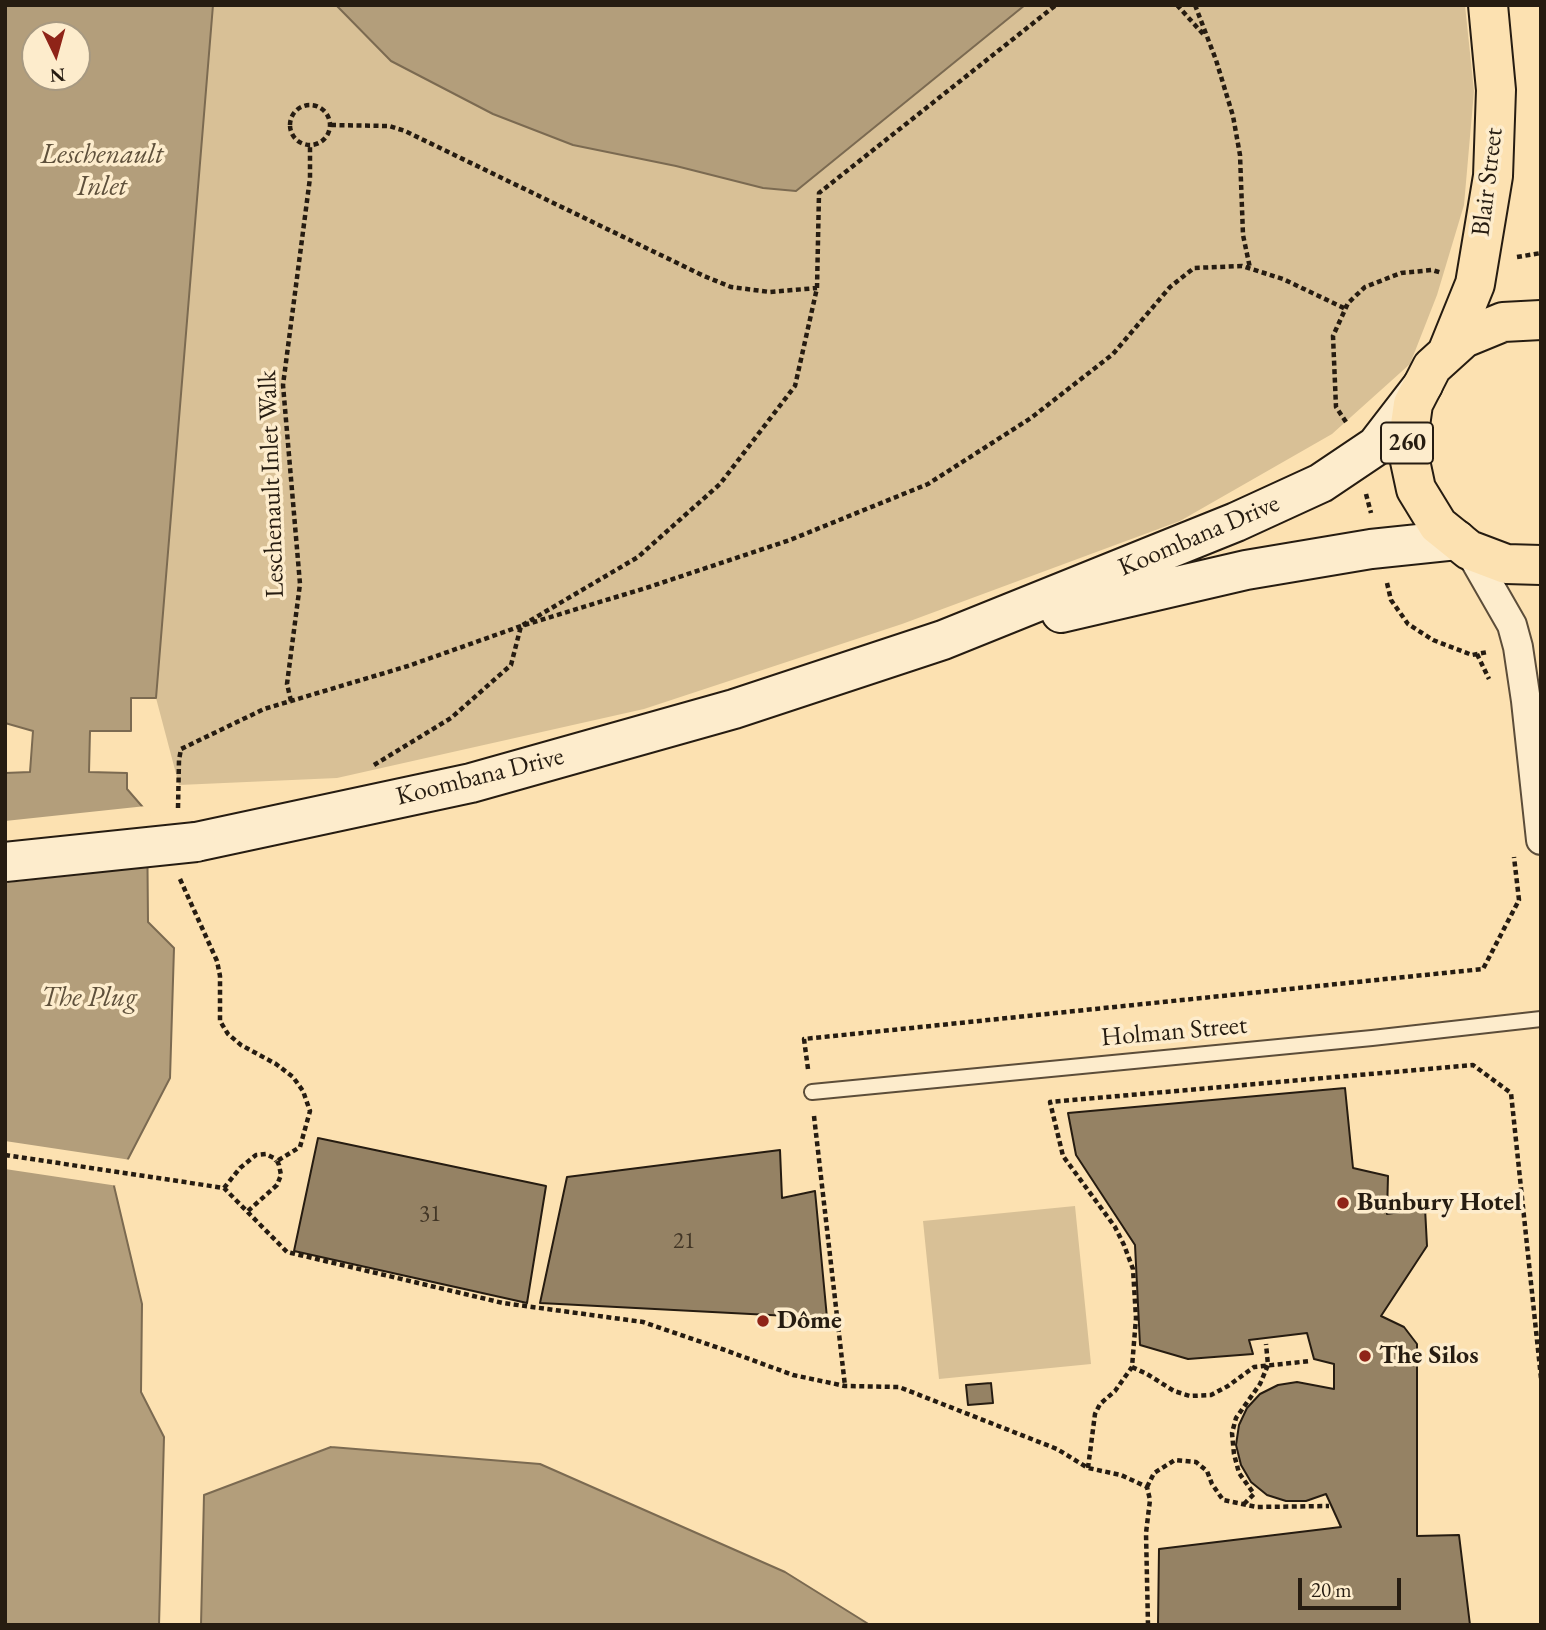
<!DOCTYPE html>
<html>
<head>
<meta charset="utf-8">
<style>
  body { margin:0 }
  #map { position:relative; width:1546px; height:1630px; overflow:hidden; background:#fce1b1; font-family:"EB Garamond",serif }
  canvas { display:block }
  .frame { position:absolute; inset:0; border:7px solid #261c11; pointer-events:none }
  .north { position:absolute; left:21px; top:21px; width:70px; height:70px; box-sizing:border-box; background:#fdeccc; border:2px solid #a79981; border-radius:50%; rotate:175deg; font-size:19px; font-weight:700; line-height:28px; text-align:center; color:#261c11 }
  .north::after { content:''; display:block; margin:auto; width:24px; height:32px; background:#8f2418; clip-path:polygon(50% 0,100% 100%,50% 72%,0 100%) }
  .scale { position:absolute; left:1298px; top:1578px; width:103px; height:32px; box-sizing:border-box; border:4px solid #261c11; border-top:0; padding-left:9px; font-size:21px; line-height:24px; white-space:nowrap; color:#261c11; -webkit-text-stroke:5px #fdeccc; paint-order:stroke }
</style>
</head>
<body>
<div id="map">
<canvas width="1546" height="1630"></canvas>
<div class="frame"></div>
<div class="north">N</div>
<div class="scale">20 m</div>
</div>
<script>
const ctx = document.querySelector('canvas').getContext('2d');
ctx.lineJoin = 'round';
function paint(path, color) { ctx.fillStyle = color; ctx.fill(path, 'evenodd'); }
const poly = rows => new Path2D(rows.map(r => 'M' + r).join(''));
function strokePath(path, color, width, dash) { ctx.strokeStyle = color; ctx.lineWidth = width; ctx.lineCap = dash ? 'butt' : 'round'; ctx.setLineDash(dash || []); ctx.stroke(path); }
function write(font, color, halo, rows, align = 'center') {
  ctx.font = font + ' "EB Garamond",serif'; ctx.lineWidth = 7; ctx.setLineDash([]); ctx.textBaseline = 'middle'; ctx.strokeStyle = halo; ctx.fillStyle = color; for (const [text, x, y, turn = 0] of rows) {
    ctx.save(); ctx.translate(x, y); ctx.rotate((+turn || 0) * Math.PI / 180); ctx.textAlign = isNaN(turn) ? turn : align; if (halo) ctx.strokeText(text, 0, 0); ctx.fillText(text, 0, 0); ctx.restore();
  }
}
const green = poly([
  [213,5,336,5,391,61,676,166,763,188,796,191,1025,5,1465,5,1474,91,1464,205,1437,295,1410,364,1332,434,1180,521,902,624,644,709,337,778,179,785,156,698],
  [1075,1206,1091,1364,939,1379,923,1221]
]);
const water = poly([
  [5,5,213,5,156,698,131,698,131,731,90,731,89,772,127,773,127,789,147,812,148,922,174,948,170,1078,114,1186,142,1304,141,1392,164,1437,159,1625,5,1625,5,773,30,772,33,731,5,723,5,5],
  [35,35,77,35,77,77,35,77,35,35],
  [336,5,1025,5,796,191,763,188,676,166,573,145,493,114,391,61,336,5],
  [331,1447,540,1464,785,1572,870,1625,201,1625,204,1495,331,1447]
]);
const pier = poly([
  [146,806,150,812,151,867,5,883,5,821],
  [5,1141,131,1160,118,1186,5,1169]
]);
const building = poly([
  [1345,1088,1353,1168,1388,1176,1387,1214,1425,1208,1427,1246,1381,1316,1404,1327,1417,1344,1417,1536,1459,1535,1470,1625,1158,1625,1159,1549,1341,1527,1326,1494,1306,1501,1286,1501,1267,1495,1251,1482,1241,1465,1236,1445,1239,1425,1247,1408,1260,1394,1278,1385,1297,1382,1334,1389,1334,1364,1314,1359,1307,1333,1249,1340,1253,1354,1188,1359,1140,1345,1135,1245,1076,1155,1068,1113,1345,1088],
  [318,1138,546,1186,527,1303,294,1251,318,1138],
  [780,1150,782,1198,815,1191,827,1318,540,1303,567,1177,780,1150],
  [991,1383,993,1403,968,1405,966,1385,991,1383]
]);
const path = poly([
  [1177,5,1204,35],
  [1195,5,1216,60,1233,116,1240,155,1243,235,1250,268],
  '290 125a20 20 0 1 1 40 0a20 20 0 1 1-40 0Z',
  [331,125,389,126,405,131,704,276,731,287,770,292,817,288],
  [1517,257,1541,253],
  [1346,422,1336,407,1333,336,1348,303,1365,287,1401,273,1432,270,1442,273],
  [1366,494,1371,513],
  [1387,583,1391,600,1408,624,1433,640,1472,655,1488,652],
  [1477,654,1489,679],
  [291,701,287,684,300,584,283,385,310,178,310,145],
  [374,765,451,718,511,665,521,626,638,557,720,484,795,386,817,288,819,193,1056,5],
  [178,808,179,760,181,749,264,709,408,666,521,626,649,587,790,540,928,484,1031,418,1113,354,1170,287,1194,268,1242,266,1283,279,1346,309],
  [180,879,217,961,220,976,220,1021,228,1034,241,1045,276,1064,293,1077,303,1091,310,1111,300,1147,277,1161],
  [808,1069,804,1039,1483,969,1519,900,1514,857],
  [814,1116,845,1386],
  [5,1155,224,1188,287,1252,503,1303,643,1322,722,1349,793,1375,845,1386,899,1387,1057,1449,1088,1468,1121,1475,1147,1487,1150,1500,1146,1533,1148,1625],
  [224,1188,240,1168,256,1155,266,1154,274,1158,276,1161],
  [248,1211,277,1185,281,1175,279,1165,277,1161],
  [1132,1367,1147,1374,1174,1391,1190,1396,1211,1395,1228,1386,1254,1367,1310,1361],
  [1088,1468,1095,1414,1100,1404,1115,1391,1132,1367,1136,1318,1133,1269,1124,1245,1115,1227,1063,1156,1050,1102,1473,1065,1511,1093,1541,1378],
  [1147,1487,1154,1473,1175,1460,1196,1462,1207,1471,1212,1484,1223,1500,1257,1507,1329,1506],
  [1244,1504,1254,1494,1239,1473,1234,1454,1232,1433,1236,1418,1260,1384,1268,1365,1266,1344]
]);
const service = poly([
  [812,1092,1372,1038,1541,1019]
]);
const minor = poly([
  [1469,550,1512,625,1518,647,1526,701,1541,840]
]);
const secondary = poly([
  [1061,613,1246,570,1371,549,1457,540],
  [196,842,471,783,734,709,943,640,1236,522,1321,483,1376,446,1423,385]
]);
const primary = poly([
  [1541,320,1503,322,1464,338,1432,367,1413,404,1407,447,1416,489,1438,525,1469,550,1506,564,1541,565],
  [1447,353,1475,284,1493,176,1496,90,1488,5]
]);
const secondaryBridge = poly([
  [5,862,196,842]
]);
const markers = [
  [1343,1203,7,"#8f2418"],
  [763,1321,7,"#8f2418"],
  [1365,1356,7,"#8f2418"]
];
const numberNames = [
  ["31",430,1215],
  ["21",684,1242]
];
const shields = [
  [1407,443,52]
];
const shieldNames = [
  ["260",1407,443]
];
const streetNames = [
  ["Blair Street",1488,182,-83],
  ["Leschenault Inlet Walk",272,484,-92],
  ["Koombana Drive",1199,536,-23],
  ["Koombana Drive",480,777,-14],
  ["Holman Street",1174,1032,-5]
];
const poiNames = [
  ["Bunbury Hotel",1357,1203],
  ["Dôme",777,1321],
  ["The Silos",1379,1356]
];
const waterNames = [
  ["Leschenault",102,155],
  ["Inlet",102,187],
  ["The Plug",89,998]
];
paint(green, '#d8c096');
paint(water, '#b39e7b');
strokePath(water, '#7b6a51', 2);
paint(pier, '#fce1b1');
paint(building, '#958264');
strokePath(building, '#261c11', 2);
strokePath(service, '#5c4d39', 18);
strokePath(minor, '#5c4d39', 32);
strokePath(secondary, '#261c11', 42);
strokePath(primary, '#261c11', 42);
strokePath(path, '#261c11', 4.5, [5, 3.5]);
strokePath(service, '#fdeccc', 14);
strokePath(minor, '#fdeccc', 28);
strokePath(secondary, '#fdeccc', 38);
strokePath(primary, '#fce1b1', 38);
strokePath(secondaryBridge, '#261c11', 42, []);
strokePath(secondaryBridge, '#fdeccc', 38);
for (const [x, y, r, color] of markers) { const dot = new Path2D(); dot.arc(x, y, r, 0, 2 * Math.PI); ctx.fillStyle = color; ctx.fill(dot); strokePath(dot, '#fdeccc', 2.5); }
write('23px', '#423626', null, numberNames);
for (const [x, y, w] of shields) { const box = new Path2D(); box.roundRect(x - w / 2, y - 20.5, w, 41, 5); ctx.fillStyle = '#fdeccc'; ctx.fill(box); strokePath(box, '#261c11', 2); }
write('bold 24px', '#261c11', null, shieldNames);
write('26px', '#261c11', '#fdeccc', streetNames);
write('bold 26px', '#261c11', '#fdeccc', poiNames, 'left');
write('italic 28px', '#5e503b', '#fdeccc', waterNames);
</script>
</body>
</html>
